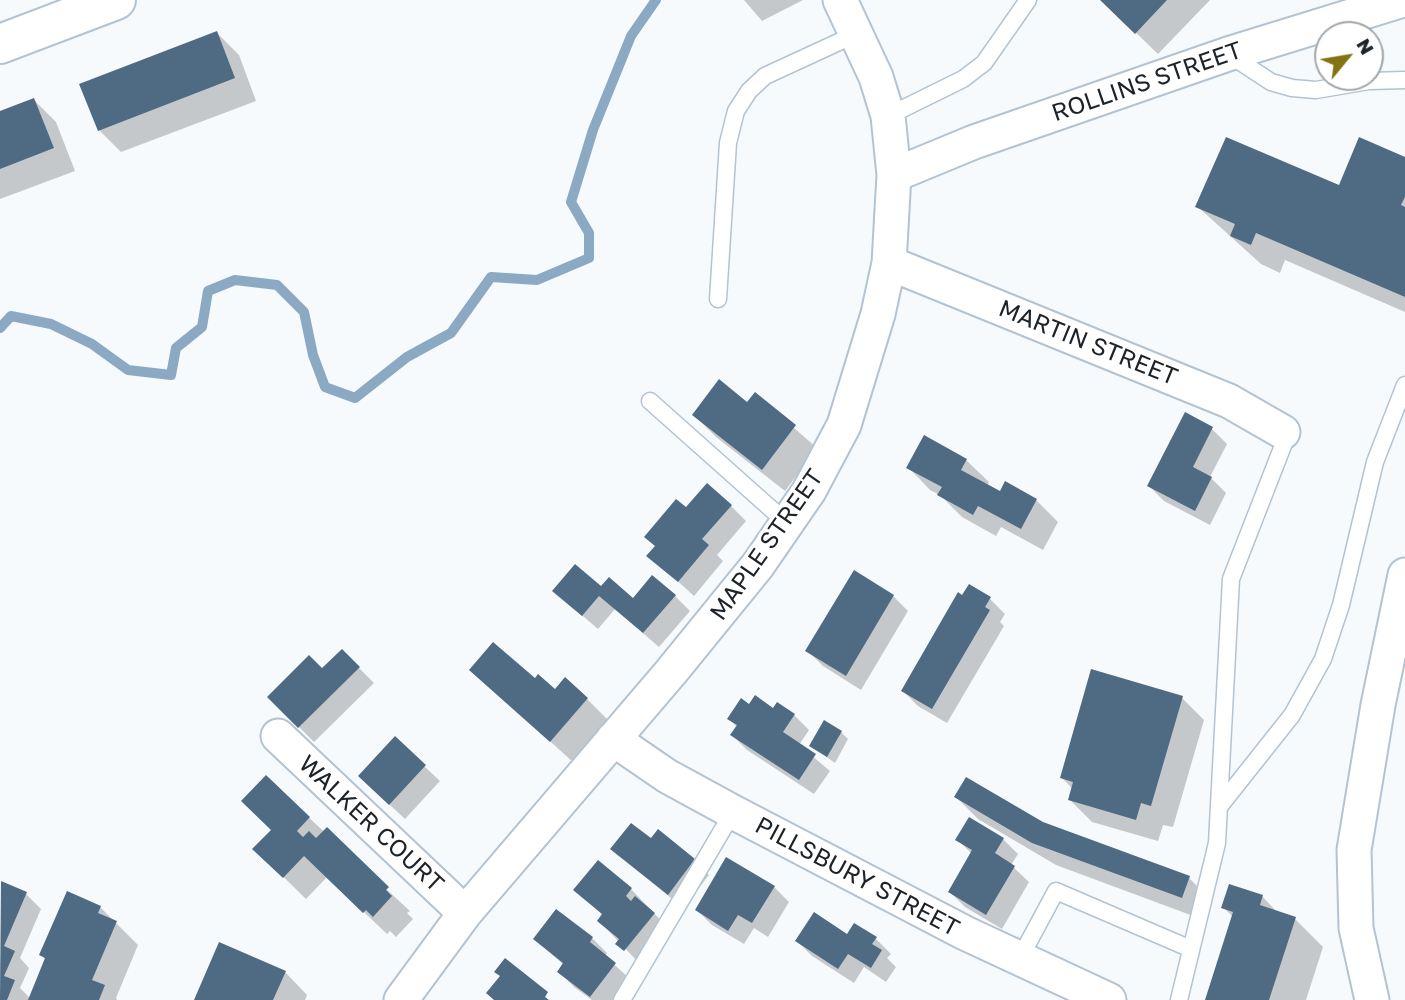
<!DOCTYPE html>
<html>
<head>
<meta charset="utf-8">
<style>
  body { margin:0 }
  #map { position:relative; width:1405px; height:1000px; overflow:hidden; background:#f7fafd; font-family:"Golos Text",sans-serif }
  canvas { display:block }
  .north { position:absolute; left:1314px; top:21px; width:70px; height:70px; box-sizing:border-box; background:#fff; border:2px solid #a4a7a9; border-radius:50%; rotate:60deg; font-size:19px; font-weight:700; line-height:28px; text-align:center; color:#1c2227 }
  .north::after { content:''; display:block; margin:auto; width:24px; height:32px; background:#857213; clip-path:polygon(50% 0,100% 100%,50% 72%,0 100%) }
</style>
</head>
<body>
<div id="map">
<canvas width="1405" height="1000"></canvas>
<div class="north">N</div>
</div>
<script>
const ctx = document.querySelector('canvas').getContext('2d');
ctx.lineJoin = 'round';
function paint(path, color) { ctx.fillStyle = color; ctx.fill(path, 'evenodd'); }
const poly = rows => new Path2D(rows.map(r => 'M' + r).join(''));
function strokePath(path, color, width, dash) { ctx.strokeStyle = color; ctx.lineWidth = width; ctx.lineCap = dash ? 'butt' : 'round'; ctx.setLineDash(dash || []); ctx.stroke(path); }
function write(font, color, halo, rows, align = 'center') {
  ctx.font = font + ' "Golos Text",sans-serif'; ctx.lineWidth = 7; ctx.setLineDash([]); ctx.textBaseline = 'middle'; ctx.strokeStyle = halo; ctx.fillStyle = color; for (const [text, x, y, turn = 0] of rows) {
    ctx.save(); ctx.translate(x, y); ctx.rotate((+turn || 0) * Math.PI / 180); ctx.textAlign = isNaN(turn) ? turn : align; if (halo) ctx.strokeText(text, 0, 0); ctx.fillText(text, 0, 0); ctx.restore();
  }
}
const shadow = poly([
  [744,0,803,0,762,21],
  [1102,0,1210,0,1158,54],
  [217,33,239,55,256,101,121,152,99,130],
  [34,100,56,122,75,171,0,199,0,113],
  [1405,159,1405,312,1285,260,1280,273,1261,264,1198,207,1339,187],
  [755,394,817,448,785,491,716,437,694,415,748,404],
  [1212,429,1227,444,1210,477,1226,493,1210,525,1164,501,1149,486],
  [924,437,966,460,989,482,987,486,1000,493,1036,500,1058,522,1043,550,1001,527,996,536,962,517,940,495,930,490,908,467],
  [731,506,746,521,717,555,723,561,694,596,649,555,687,510],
  [855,573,893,596,908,611,861,690,823,666,808,651],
  [969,587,990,599,1005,614,1000,622,1004,626,947,723,918,706,903,691],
  [601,589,634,600,675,596,690,611,659,647,615,609,598,629,570,605],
  [342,651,374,683,314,742,269,697,323,671],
  [471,670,535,681,556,691,587,699,609,721,573,762],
  [1182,698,1204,720,1173,827,1163,825,1158,841,1092,822,1070,800,1073,789,1062,778],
  [750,706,794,715,809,730,799,745,830,771,814,794,747,750,732,735,737,727,729,719],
  [841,732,848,739,835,763,811,746],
  [395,739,440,781,405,819,375,791],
  [266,778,410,911,407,913,413,919,396,937,390,931,387,934,327,877,306,899,255,849,273,830],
  [956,797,1043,824,1189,878,1211,900,1204,920,1056,865,978,819],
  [1003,839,1018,854,1011,865,1029,882,1002,929,965,907,950,892,972,854,958,840],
  [652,840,694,860,709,875,683,908,612,849],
  [2,884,26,894,41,909,20,958,29,968,20,988,30,998,46,960,41,955,100,907,138,945,116,998,117,1000,0,1000],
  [774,887,789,902,768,937,754,928,744,944,712,925,697,910],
  [631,889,669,929,640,964,599,921,604,916,576,890],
  [1262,896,1279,914,1295,919,1323,947,1306,1000,1207,1000,1233,917,1223,907],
  [848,936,876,939,891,954,887,958,896,967,886,982,864,967,854,983,812,956,797,941],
  [592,938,607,953,605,956,630,979,614,1000,592,1000,574,987,559,971,564,965,535,939],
  [285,972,307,995,305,1000,196,1000]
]);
const stream = poly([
  [0,328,11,316,51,324,92,344,128,370,171,375,176,348,202,327,208,291,235,280,277,285,304,312,313,355,325,387,355,398,407,357,451,333,491,277,537,280,589,258,589,233,571,202,593,130,631,36,656,0]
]);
const building = poly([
  [1100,0,1167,0,1135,34],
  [217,31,235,78,98,131,79,84],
  [34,98,54,148,0,169,0,111],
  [1226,137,1339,185,1359,137,1405,157,1405,197,1401,205,1405,207,1405,297,1256,233,1251,245,1230,236,1235,224,1195,207],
  [719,379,747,402,755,392,796,425,762,470,692,415],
  [1185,412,1213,427,1193,467,1212,477,1195,511,1147,486],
  [924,435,967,459,961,470,1000,491,1005,481,1037,499,1021,529,978,506,973,515,937,495,942,487,906,468],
  [707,483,732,505,702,539,709,545,678,582,646,556,655,546,644,537,676,499,686,507],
  [575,564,601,586,609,577,633,598,652,575,676,595,643,633,599,596,582,616,552,591],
  [854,570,894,595,846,676,805,651],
  [969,584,991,597,985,607,990,610,932,709,901,691,958,592,962,595],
  [493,642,535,678,538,674,555,689,565,677,588,698,550,742,469,670],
  [342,649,360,667,298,728,267,697,309,655,322,668],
  [1091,669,1183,696,1151,806,1141,803,1136,820,1068,800,1073,782,1060,778],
  [755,695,773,708,777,702,795,714,783,732,816,754,799,780,730,735,737,725,727,719,741,698,749,704],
  [824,720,842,731,827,757,809,746],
  [395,736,426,765,389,805,358,776],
  [266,775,310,817,297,831,303,837,309,831,316,838,327,827,389,887,386,890,392,896,373,917,366,910,363,913,304,856,283,878,252,849,271,830,241,801],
  [966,777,1043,822,1190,876,1182,898,1032,843,954,797],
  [969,817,1004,838,995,853,1015,866,986,915,948,892,972,850,955,840],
  [631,823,651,838,658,829,695,859,668,895,610,849],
  [726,857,775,886,752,923,738,915,728,931,695,910],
  [598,860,632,888,626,896,631,901,635,896,655,913,624,951,615,944,619,939,597,921,602,914,573,890],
  [1,881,27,892,4,946,15,951,4,976,15,980,7,1000,0,1000],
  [1229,884,1263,895,1260,905,1296,917,1269,1000,1205,1000,1233,912,1221,908],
  [67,891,101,906,98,913,117,921,92,980,105,985,99,1000,28,1000,45,958,39,955],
  [556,909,593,937,590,942,616,963,590,997,557,972,563,963,533,939],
  [814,912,847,934,854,923,877,937,872,944,882,950,871,968,848,954,838,969,795,941],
  [219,942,286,971,273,1000,194,1000],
  [505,958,548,992,545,997,549,1000,494,1000,486,993,500,976,494,972]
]);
const lane = poly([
  [1230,55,1271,82,1292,88,1316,90,1369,81,1405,80],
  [888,116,963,79,984,63,1028,0],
  [718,299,728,143,736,111,749,91,765,76,856,34],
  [650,401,787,523],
  [1219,807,1292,715,1323,659,1341,605,1375,462,1405,385],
  [1020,958,1056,891,1191,949],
  [622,1000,733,812],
  [1179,1000,1217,843,1231,579,1284,443,1283,432]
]);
const street = poly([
  [894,175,974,142,1228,54,1403,0],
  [889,263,1229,401,1283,432],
  [278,736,465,913],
  [613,739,667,776,733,812,965,933,1109,1000],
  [401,1000,465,913,671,672,758,565,809,491,844,425,878,314,889,263,894,175,888,116,876,77,840,0],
  [1372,1000,1356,928,1354,850,1378,705,1405,575]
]);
const secondary = poly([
  [0,44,116,0]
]);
const streetNames = [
  ["ROLLINS STREET",1147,82,-19],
  ["MARTIN STREET",1088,343,22],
  ["MAPLE STREET",767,545,-55],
  ["WALKER COURT",371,824,43],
  ["PILLSBURY STREET",857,877,28]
];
paint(shadow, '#0003');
strokePath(stream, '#8ca9c3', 10);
paint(building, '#4f6a83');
strokePath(lane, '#b3c3d1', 19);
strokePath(street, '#b3c3d1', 37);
strokePath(secondary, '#b3c3d1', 42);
strokePath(lane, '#fff', 16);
strokePath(street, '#fff', 33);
strokePath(secondary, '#fff', 38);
write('24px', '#1c2227', '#fff', streetNames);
</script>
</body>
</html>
